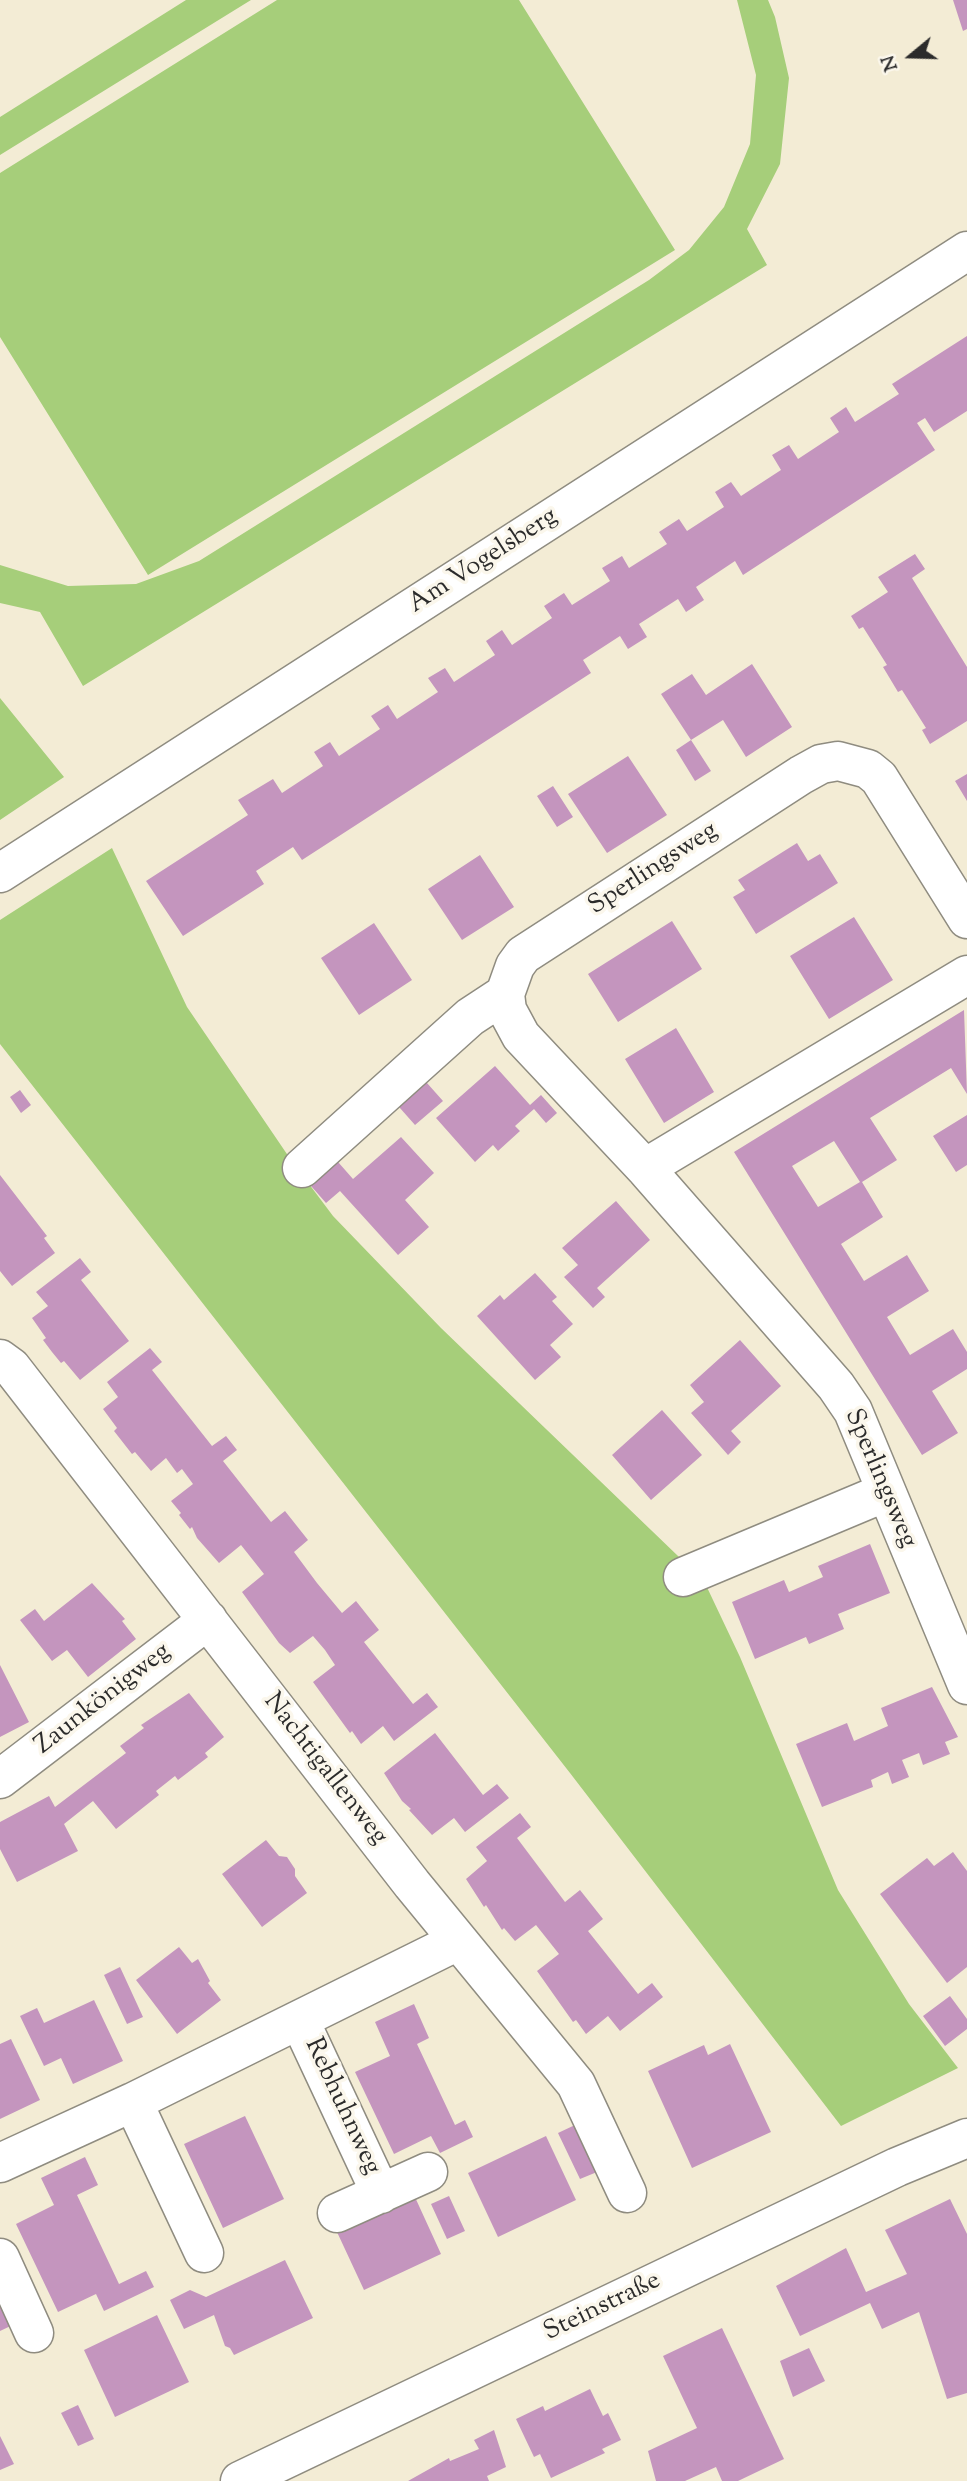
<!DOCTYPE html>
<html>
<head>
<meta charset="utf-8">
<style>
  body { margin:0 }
  #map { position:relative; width:967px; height:2481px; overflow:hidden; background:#f3ecd5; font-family:"Sorts Mill Goudy",serif }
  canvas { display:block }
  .north { position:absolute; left:876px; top:21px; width:70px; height:70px; -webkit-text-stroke:5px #fbf7ec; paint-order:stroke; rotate:251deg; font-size:19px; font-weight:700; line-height:28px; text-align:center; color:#2b2b2b }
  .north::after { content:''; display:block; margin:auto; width:24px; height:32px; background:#2b2b2b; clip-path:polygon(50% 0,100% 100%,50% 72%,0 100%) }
</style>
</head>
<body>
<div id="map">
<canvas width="967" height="2481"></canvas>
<div class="north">N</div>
</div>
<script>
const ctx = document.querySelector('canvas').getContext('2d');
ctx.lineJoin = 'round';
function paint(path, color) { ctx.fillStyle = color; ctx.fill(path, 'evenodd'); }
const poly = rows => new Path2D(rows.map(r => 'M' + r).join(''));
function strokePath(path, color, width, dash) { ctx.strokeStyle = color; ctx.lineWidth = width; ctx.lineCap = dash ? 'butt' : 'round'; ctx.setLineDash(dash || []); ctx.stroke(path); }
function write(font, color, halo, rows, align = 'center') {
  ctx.font = font + ' "Sorts Mill Goudy",serif'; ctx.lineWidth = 7; ctx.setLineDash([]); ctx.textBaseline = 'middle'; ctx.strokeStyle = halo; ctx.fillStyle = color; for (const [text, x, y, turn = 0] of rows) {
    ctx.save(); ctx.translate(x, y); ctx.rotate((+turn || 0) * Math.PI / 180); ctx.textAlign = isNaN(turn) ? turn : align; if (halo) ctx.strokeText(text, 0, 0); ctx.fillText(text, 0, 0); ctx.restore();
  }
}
const green = poly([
  [186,0,251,0,0,155,0,117],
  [277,0,519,0,675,250,148,575,0,337,0,173],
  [737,0,768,0,775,17,789,78,780,164,747,229,767,265,83,686,40,612,0,603,0,565,68,586,136,584,199,561,649,280,689,250,724,207,750,144,756,75],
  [0,698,64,777,0,820],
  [112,848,187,1007,291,1160,333,1216,441,1328,704,1581,740,1657,838,1890,909,2004,958,2068,841,2126,570,1773,0,1044,0,920]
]);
const building = poly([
  [953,0,967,0,967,29,963,31],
  [967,336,967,411,934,432,925,418,917,423,935,450,743,575,735,561,696,587,704,600,686,612,678,599,639,624,647,637,628,649,620,636,583,660,591,673,302,860,293,847,256,871,264,884,183,936,146,881,248,815,238,800,273,779,282,793,323,766,314,752,330,742,339,756,380,729,371,716,388,705,397,719,438,692,428,678,445,668,454,682,495,655,486,641,502,630,512,645,552,618,544,606,564,593,572,605,610,581,602,568,622,556,629,568,667,544,659,532,679,519,687,531,724,507,715,492,731,482,741,496,781,470,772,455,789,445,798,459,839,432,830,418,846,407,855,422,899,394,892,384],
  [915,554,925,569,912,578,967,667,967,721,930,744,922,730,926,728,902,690,898,692,883,667,887,665,863,627,859,629,851,616,888,592,878,577],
  [752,664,792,727,746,757,723,720,691,740,711,771,695,781,676,750,691,740,661,694,692,674,706,695],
  [628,756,667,815,607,853,568,794],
  [967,774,967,801,955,781],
  [553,786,573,817,557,827,537,796],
  [797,843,808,861,820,854,838,883,756,934,733,897,745,890,738,880],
  [480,855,514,907,462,940,428,889],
  [854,917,893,980,829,1019,790,956],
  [672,921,702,969,618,1022,588,974],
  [374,923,412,980,359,1015,321,958],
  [964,1010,967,1094,951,1068,870,1118,897,1160,862,1182,883,1217,841,1244,864,1281,907,1255,929,1291,887,1317,910,1355,953,1329,967,1352,967,1369,932,1391,958,1433,922,1455,734,1152],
  [834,1141,860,1182,818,1207,792,1166],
  [676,1028,714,1092,664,1123,625,1059],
  [495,1066,530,1105,541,1095,557,1113,546,1123,534,1109,515,1126,520,1131,498,1151,493,1145,475,1162,436,1118],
  [419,1074,443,1101,415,1125,392,1099],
  [20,1090,31,1105,21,1113,10,1097],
  [967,1115,967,1165,956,1172,933,1136],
  [401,1137,434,1173,405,1200,429,1227,398,1255,340,1191,326,1203,304,1178,331,1154,353,1179],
  [0,1175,47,1236,44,1238,55,1253,12,1286,0,1271],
  [616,1201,650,1240,597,1288,605,1297,593,1308,564,1277,578,1265,562,1248],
  [80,1258,91,1272,81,1280,129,1341,80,1380,64,1361,61,1363,52,1352,43,1340,46,1338,32,1318,48,1306,36,1292],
  [535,1273,557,1297,552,1301,573,1324,550,1345,561,1357,535,1380,477,1316,500,1295,504,1300],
  [740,1340,781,1386,731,1431,741,1442,728,1455,691,1413,704,1402,690,1385],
  [150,1348,162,1362,152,1370,212,1446,226,1436,237,1450,223,1461,271,1522,285,1511,308,1540,294,1552,317,1583,342,1613,356,1601,379,1630,364,1642,413,1704,427,1693,438,1707,394,1741,383,1726,361,1744,352,1731,350,1733,313,1682,335,1665,325,1650,313,1636,290,1653,279,1643,242,1592,264,1574,241,1545,219,1563,197,1538,192,1527,190,1529,179,1515,181,1513,171,1501,193,1484,182,1469,177,1473,166,1458,151,1471,135,1452,132,1454,114,1431,117,1428,103,1409,118,1397,107,1382],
  [662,1410,702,1455,651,1500,612,1455],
  [870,1544,890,1593,838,1614,844,1629,809,1644,806,1637,755,1659,732,1602,784,1580,789,1592,823,1577,818,1566],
  [92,1583,125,1619,122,1621,136,1639,88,1677,67,1650,52,1661,20,1620,35,1609,44,1621],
  [0,1665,29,1722,0,1737],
  [932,1687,958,1737,945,1742,950,1754,923,1765,919,1753,902,1760,909,1777,892,1784,888,1772,871,1780,873,1787,822,1807,796,1744,847,1723,854,1741,888,1726,881,1708],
  [189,1693,224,1737,205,1753,208,1757,178,1780,175,1776,156,1791,159,1795,116,1829,93,1801,64,1824,78,1851,17,1882,0,1849,0,1822,49,1796,55,1807,126,1753,120,1746,144,1728,141,1725],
  [435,1733,483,1795,497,1784,509,1798,465,1832,454,1818,432,1835,409,1810,411,1809,402,1801,384,1773],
  [520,1813,531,1827,517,1838,565,1902,580,1890,603,1919,588,1931,638,1994,652,1983,663,1997,620,2031,608,2016,586,2034,576,2020,573,2022,537,1971,559,1954,536,1925,515,1941,504,1928,502,1930,486,1905,484,1907,466,1879,487,1861,476,1847],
  [266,1840,279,1856,287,1857,295,1869,295,1876,307,1893,262,1927,222,1874],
  [953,1852,967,1871,967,1967,947,1983,880,1894,927,1858,934,1866],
  [179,1947,192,1963,198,1959,210,1981,208,1983,221,2000,177,2034,136,1980],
  [120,1967,143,2017,127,2024,104,1975],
  [950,1996,967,2019,967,2029,945,2046,923,2016],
  [94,2000,123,2061,73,2084,61,2058,44,2066,20,2016,37,2008,44,2023],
  [414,2004,429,2038,417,2044,455,2125,465,2120,473,2137,440,2153,431,2136,394,2154,355,2072,390,2056,375,2022],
  [11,2039,40,2100,0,2119,0,2044],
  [730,2044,771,2132,692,2168,648,2071,704,2045,708,2055],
  [245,2116,284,2199,223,2228,184,2144],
  [575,2125,597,2172,580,2179,558,2133],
  [546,2136,576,2200,498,2237,468,2173],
  [85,2157,98,2185,77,2195,119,2284,146,2271,154,2287,104,2311,96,2294,58,2312,16,2224,54,2205,41,2178],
  [414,2195,441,2254,364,2290,337,2232],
  [449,2196,465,2231,447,2239,431,2204],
  [950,2199,967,2234,967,2393,947,2399,919,2312,882,2329,870,2303,800,2336,776,2286,846,2248,866,2292,907,2274,885,2230],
  [285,2260,313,2318,234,2355,230,2348,225,2346,214,2315,184,2329,170,2300,190,2290,206,2297],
  [0,2293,17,2323,0,2331],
  [157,2315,189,2382,115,2417,84,2350],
  [722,2328,784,2459,738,2481,722,2481,716,2467,685,2481,656,2481,648,2451,697,2428,663,2356],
  [809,2348,825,2381,793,2397,780,2361],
  [590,2389,603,2416,608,2413,621,2440,602,2449,605,2453,551,2478,540,2454,534,2457,516,2419,543,2406,545,2411],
  [78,2405,94,2439,78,2446,61,2413],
  [494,2430,506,2467,487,2476,489,2481,408,2481,449,2458,450,2461,479,2449,474,2440],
  [0,2436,14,2464,0,2470]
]);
const minor = poly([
  [0,873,967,251],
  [967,919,879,778,868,769,838,761,821,764,801,775,523,955,515,966,505,994,507,1010,521,1036,645,1168,836,1386,853,1411,967,1685],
  [302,1168,470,1017,505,994],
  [645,1168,967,975],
  [0,1359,11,1367,412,1884,576,2084,627,2193],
  [683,1577,886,1492],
  [0,1779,208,1620],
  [300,2021,381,2194],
  [133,2102,204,2253],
  [0,2163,133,2102,458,1941],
  [337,2213,428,2172],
  [0,2258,34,2333],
  [240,2481,897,2167,967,2138]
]);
const streetNames = [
  ["Am Vogelsberg",484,562,-33],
  ["Sperlingsweg",654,870,-33],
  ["Sperlingsweg",879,1479,67],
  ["Zaunkönigweg",104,1700,-38],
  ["Nachtigallenweg",324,1770,52],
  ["Rebhuhnweg",341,2107,65],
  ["Steinstraße",603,2308,-26]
];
paint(green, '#a6ce7a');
paint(building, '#c495be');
strokePath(minor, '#8f8c80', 41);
strokePath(minor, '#fff', 38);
write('26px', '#2b2b2b', '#fbf7ec', streetNames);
</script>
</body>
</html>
